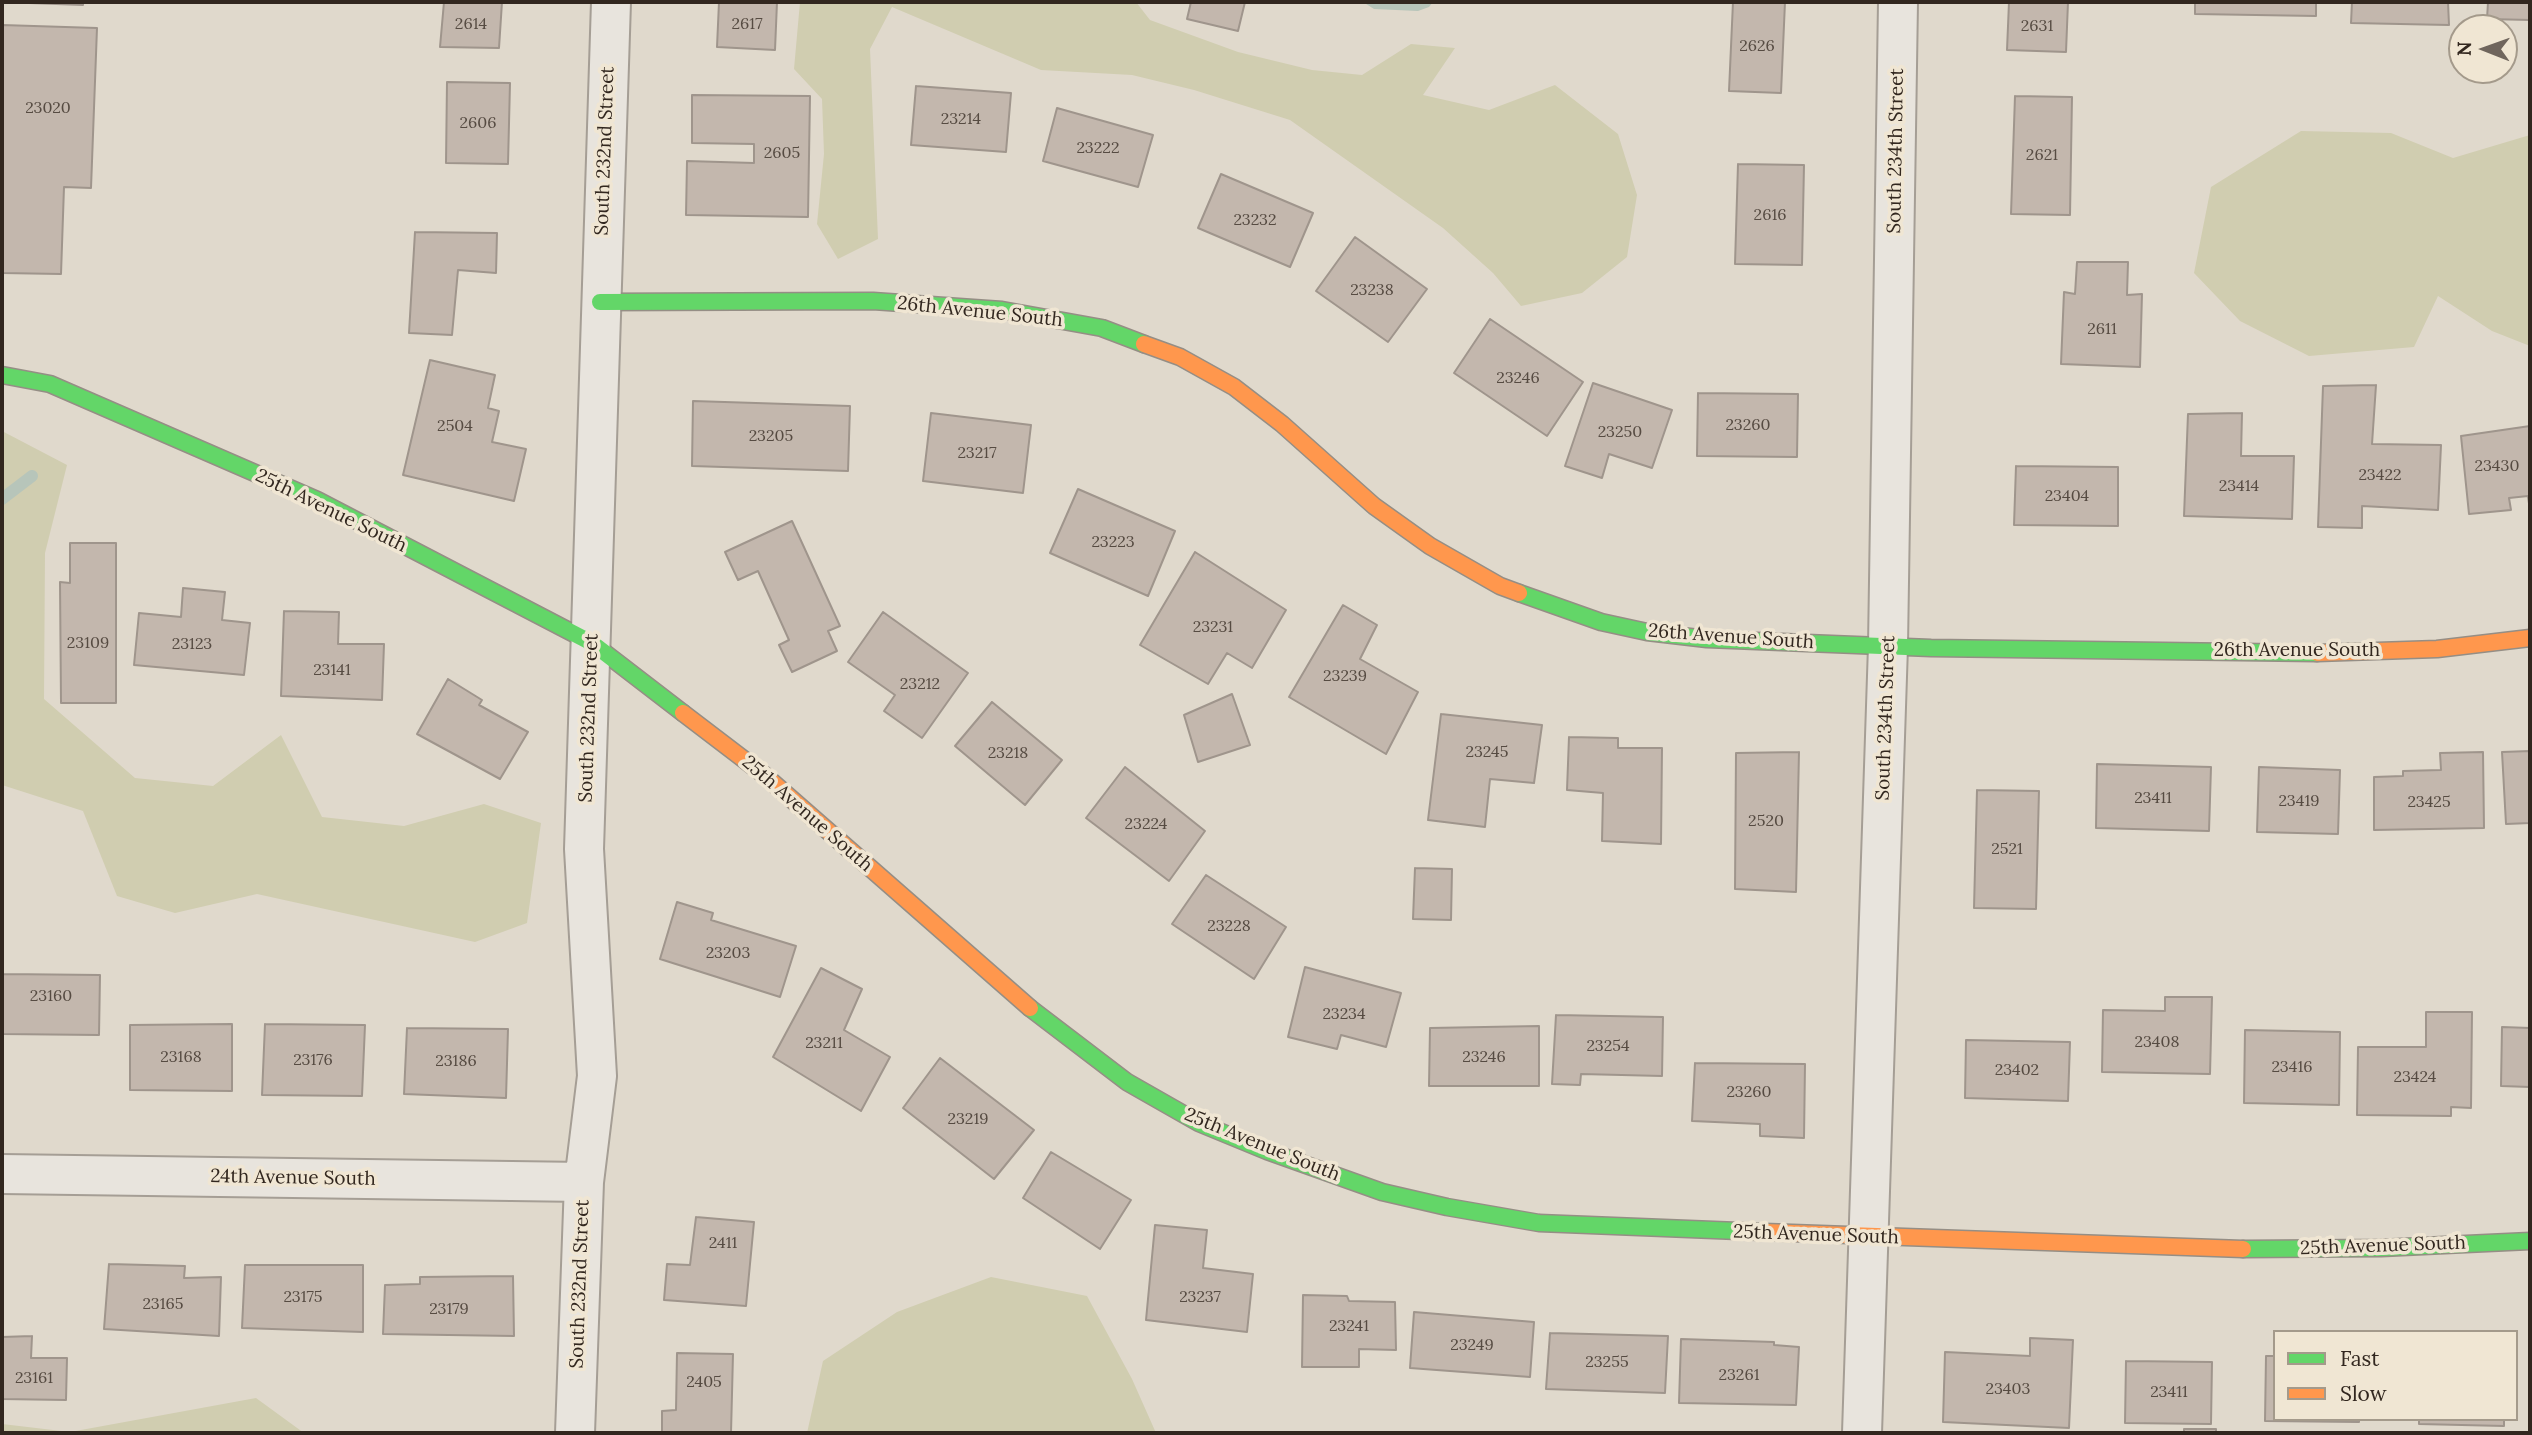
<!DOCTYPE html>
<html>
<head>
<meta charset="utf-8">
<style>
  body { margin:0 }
  #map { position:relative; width:2532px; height:1435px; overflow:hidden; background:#e0d9cc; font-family:Lora,serif }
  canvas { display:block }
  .frame { position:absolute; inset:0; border:4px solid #32271f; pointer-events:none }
  .legend { position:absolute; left:2273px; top:1330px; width:245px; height:91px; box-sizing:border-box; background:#f0e6d3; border:2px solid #a49a8b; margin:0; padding:9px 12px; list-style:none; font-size:21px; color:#32271f }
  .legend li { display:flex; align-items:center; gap:14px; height:35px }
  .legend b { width:35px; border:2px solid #a49a8b }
  .north { position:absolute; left:2448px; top:14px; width:70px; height:70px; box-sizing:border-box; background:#f0e6d3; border:2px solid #a49a8b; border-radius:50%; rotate:271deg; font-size:19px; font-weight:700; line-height:28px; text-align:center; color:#32271f }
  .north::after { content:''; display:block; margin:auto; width:24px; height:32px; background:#6f655c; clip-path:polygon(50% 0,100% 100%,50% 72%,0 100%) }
</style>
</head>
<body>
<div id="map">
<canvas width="2532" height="1435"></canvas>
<div class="frame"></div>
<ul class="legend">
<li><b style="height:9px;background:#63d668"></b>Fast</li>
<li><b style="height:9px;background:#ff974d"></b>Slow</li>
</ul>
<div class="north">N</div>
</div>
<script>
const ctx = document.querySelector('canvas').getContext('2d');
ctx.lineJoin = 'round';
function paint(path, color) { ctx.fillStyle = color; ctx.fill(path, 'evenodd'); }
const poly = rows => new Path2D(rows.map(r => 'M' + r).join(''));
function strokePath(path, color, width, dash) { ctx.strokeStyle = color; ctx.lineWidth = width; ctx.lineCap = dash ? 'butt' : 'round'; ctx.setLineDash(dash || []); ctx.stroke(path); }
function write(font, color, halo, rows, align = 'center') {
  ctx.font = font + ' Lora,serif'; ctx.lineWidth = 7; ctx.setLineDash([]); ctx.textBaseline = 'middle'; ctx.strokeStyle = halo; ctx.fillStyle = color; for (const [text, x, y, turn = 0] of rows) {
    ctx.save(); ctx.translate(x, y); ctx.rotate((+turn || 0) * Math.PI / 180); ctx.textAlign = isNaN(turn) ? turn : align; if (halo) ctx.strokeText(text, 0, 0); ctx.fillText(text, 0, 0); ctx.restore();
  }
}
const green = poly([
  [800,2,1136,2,1150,20,1238,52,1312,70,1362,75,1411,44,1455,48,1423,95,1489,110,1555,85,1618,134,1637,195,1627,257,1582,293,1521,306,1493,273,1443,228,1290,120,1194,90,1132,75,1041,70,892,7,870,49,878,239,838,259,817,224,824,154,822,99,794,69],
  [2301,131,2391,133,2453,158,2530,135,2530,346,2492,331,2438,296,2414,347,2309,356,2240,321,2194,273,2211,187],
  [2,431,67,465,45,553,44,699,135,778,213,786,281,735,322,817,404,826,484,804,541,823,527,923,475,942,257,894,175,913,117,896,83,811,2,785],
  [991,1277,1087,1296,1132,1379,1156,1433,807,1433,823,1361,897,1312],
  [256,1398,304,1433,2,1433,2,1424,70,1432]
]);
const water = poly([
  [1363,2,1433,2,1429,7,1418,11,1374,9]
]);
const stream = poly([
  [2,499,32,476]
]);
const building = poly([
  [2,2,83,2,83,5,2,2],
  [444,2,502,2,499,48,440,47,444,2],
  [719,2,777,2,775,50,717,47,719,2],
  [1191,2,1245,2,1238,31,1187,19,1191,2],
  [1733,2,1785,2,1781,93,1729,91,1733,2],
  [2009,2,2068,2,2066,52,2007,50,2009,2],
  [2195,2,2316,2,2316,16,2195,14,2195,2],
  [2352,2,2448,2,2449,25,2351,23,2352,2],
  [2488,2,2530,2,2530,20,2487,19,2488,2],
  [2,25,97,28,91,188,64,187,61,274,2,273,2,25],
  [447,82,510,83,508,164,446,163,447,82],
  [916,86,1011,93,1006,152,911,145,916,86],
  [692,95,810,96,808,217,686,215,687,161,754,163,754,144,692,143,692,95],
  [2015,96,2072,97,2070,215,2011,214,2015,96],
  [1057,108,1153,135,1138,187,1043,161,1057,108],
  [1738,164,1804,165,1802,265,1735,264,1738,164],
  [1221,174,1313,213,1290,267,1198,228,1221,174],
  [415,232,497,233,496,273,458,270,452,335,409,333,415,232],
  [1355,237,1427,289,1388,342,1316,291,1355,237],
  [2077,262,2128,262,2127,295,2142,294,2140,367,2061,364,2064,292,2075,294,2077,262],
  [1490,319,1583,382,1547,436,1454,373,1490,319],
  [430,360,495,375,488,408,499,411,492,442,526,449,514,501,403,475,430,360],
  [1593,383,1672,410,1652,468,1609,454,1602,478,1565,466,1593,383],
  [2376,385,2372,444,2441,445,2438,510,2362,506,2362,528,2318,527,2323,386,2376,385],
  [1698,393,1798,394,1797,457,1697,456,1698,393],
  [693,401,850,406,848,471,692,466,693,401],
  [931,413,1031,425,1023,493,923,481,931,413],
  [2242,413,2241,456,2294,456,2292,519,2184,516,2188,414,2242,413],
  [2530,426,2530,511,2528,496,2509,498,2511,510,2469,514,2461,436,2530,426],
  [2016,466,2118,467,2118,526,2014,525,2016,466],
  [1078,489,1175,531,1148,596,1050,553,1078,489],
  [792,521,840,626,828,631,837,651,792,672,779,645,789,640,758,571,738,580,725,552,792,521],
  [70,543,116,543,116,703,61,703,60,582,70,583,70,543],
  [1195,552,1286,610,1252,668,1227,653,1208,684,1140,645,1195,552],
  [183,588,225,592,222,620,250,623,244,675,134,665,139,613,181,617,183,588],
  [1343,605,1377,625,1360,659,1418,692,1386,754,1289,697,1343,605],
  [284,611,339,612,338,644,384,644,382,700,281,696,284,611],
  [883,612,968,673,922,738,884,711,895,695,848,662,883,612],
  [448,679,482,700,479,705,528,732,500,779,417,734,448,679],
  [1232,694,1250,745,1198,762,1184,715,1232,694],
  [992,702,1062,760,1025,805,955,746,992,702],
  [1441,714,1542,725,1534,783,1490,779,1485,827,1428,820,1441,714],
  [1569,737,1618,738,1618,748,1662,748,1661,844,1602,841,1603,793,1567,790,1569,737],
  [2530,751,2530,823,2506,824,2502,752,2530,751],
  [1799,752,1796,892,1735,889,1736,753,1799,752],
  [2483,752,2484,828,2374,830,2374,777,2403,776,2403,771,2441,770,2440,753,2483,752],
  [2097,764,2211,767,2209,831,2096,828,2097,764],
  [1125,767,1205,831,1169,881,1086,818,1125,767],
  [2259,767,2340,770,2338,834,2257,832,2259,767],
  [1977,790,2039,791,2036,909,1974,908,1977,790],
  [1415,868,1452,869,1451,920,1413,919,1415,868],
  [1206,875,1286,927,1254,979,1172,924,1206,875],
  [677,902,713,913,711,920,796,946,780,997,660,959,677,902],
  [1305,967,1401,993,1386,1047,1341,1035,1337,1049,1288,1037,1305,967],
  [821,968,862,989,844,1030,890,1057,861,1111,773,1057,821,968],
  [3,974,100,975,99,1035,2,1034,3,974],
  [2165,997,2212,997,2210,1074,2102,1072,2103,1010,2165,1011,2165,997],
  [2426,1012,2472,1012,2471,1108,2451,1107,2451,1116,2357,1115,2358,1047,2426,1047,2426,1012],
  [1556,1015,1663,1017,1662,1076,1581,1074,1580,1085,1552,1084,1556,1015],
  [232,1024,232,1091,130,1090,130,1025,232,1024],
  [265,1024,365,1025,362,1096,262,1095,265,1024],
  [1539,1026,1539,1086,1429,1086,1430,1028,1539,1026],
  [2502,1027,2530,1028,2530,1087,2501,1086,2502,1027],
  [407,1028,508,1029,506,1098,404,1094,407,1028],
  [2245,1030,2340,1032,2339,1105,2244,1103,2245,1030],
  [1966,1040,2070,1042,2068,1101,1965,1098,1966,1040],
  [940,1058,1034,1130,994,1179,903,1108,940,1058],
  [1695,1063,1805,1064,1804,1138,1760,1136,1760,1124,1692,1121,1695,1063],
  [1051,1152,1131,1200,1100,1249,1023,1198,1051,1152],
  [696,1217,754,1222,746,1306,664,1300,667,1264,690,1265,696,1217],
  [1155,1225,1207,1230,1203,1268,1253,1274,1247,1332,1146,1320,1155,1225],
  [109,1264,185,1266,184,1278,221,1277,219,1336,104,1329,109,1264],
  [245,1265,363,1265,363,1332,242,1328,245,1265],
  [513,1276,514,1336,383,1334,385,1285,420,1284,420,1277,513,1276],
  [1303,1295,1347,1296,1349,1301,1395,1302,1396,1350,1359,1349,1359,1367,1302,1367,1303,1295],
  [1414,1312,1534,1322,1530,1377,1410,1368,1414,1312],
  [1550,1333,1668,1336,1665,1393,1546,1389,1550,1333],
  [32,1336,31,1358,67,1358,66,1400,2,1399,2,1337,32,1336],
  [2030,1338,2073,1340,2069,1428,1943,1422,1945,1352,2030,1356,2030,1338],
  [1681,1339,1774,1342,1774,1345,1799,1347,1796,1405,1679,1403,1681,1339],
  [677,1353,733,1354,731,1433,662,1433,662,1411,676,1410,677,1353],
  [2266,1356,2275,1356,2275,1419,2359,1419,2359,1422,2265,1421,2266,1356],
  [2126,1361,2212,1362,2211,1424,2125,1423,2126,1361],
  [2419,1419,2504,1419,2504,1426,2419,1424,2419,1419],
  [2184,1429,2216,1429,2216,1433,2184,1433,2184,1429]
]);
const street = poly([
  [2,1174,584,1182],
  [575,1433,584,1182,597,1076,584,849,611,2],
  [1862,1433,1888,646,1898,2]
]);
const fast = poly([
  [600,302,873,301,1002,310,1102,328,1144,344],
  [2,375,50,384,317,500,592,643,683,713],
  [1519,593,1601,622,1647,632,1707,639,1931,648,2317,653],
  [1030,1008,1127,1082,1199,1123,1267,1151,1382,1192,1447,1207,1539,1223,1764,1232],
  [2243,1249,2381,1248,2530,1241]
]);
const slow = poly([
  [1144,344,1180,357,1234,387,1282,424,1374,506,1430,546,1500,586,1519,593],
  [2317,653,2437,649,2530,638],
  [683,713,763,774,1030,1008],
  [1764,1232,2243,1249]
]);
const numberNames = [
  ["2614",471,24],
  ["2617",747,24],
  ["2631",2037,26],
  ["2626",1757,46],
  ["23020",48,108],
  ["23214",961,119],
  ["2606",478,123],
  ["23222",1098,148],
  ["2605",782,153],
  ["2621",2042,155],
  ["2616",1770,215],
  ["23232",1255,220],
  ["23238",1372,290],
  ["2611",2102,329],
  ["23246",1518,378],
  ["23260",1748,425],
  ["2504",455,426],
  ["23250",1620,432],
  ["23205",771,436],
  ["23217",977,453],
  ["23430",2497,466],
  ["23422",2380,475],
  ["23414",2239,486],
  ["23404",2067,496],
  ["23223",1113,542],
  ["23231",1213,627],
  ["23109",88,643],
  ["23123",192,644],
  ["23141",332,670],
  ["23239",1345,676],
  ["23212",920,684],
  ["23245",1487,752],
  ["23218",1008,753],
  ["23411",2153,798],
  ["23419",2299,801],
  ["23425",2429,802],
  ["2520",1766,821],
  ["23224",1146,824],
  ["2521",2007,849],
  ["23228",1229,926],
  ["23203",728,953],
  ["23160",51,996],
  ["23234",1344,1014],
  ["23408",2157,1042],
  ["23211",824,1043],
  ["23254",1608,1046],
  ["23168",181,1057],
  ["23246",1484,1057],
  ["23176",313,1060],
  ["23186",456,1061],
  ["23416",2292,1067],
  ["23402",2017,1070],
  ["23424",2415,1077],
  ["23260",1749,1092],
  ["23219",968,1119],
  ["2411",723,1243],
  ["23175",303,1297],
  ["23237",1200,1297],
  ["23165",163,1304],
  ["23179",449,1309],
  ["23241",1349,1326],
  ["23249",1472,1345],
  ["23255",1607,1362],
  ["23261",1739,1375],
  ["23161",34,1378],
  ["2405",704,1382],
  ["23403",2008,1389],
  ["23411",2169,1392]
];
const streetNames = [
  ["South 232nd Street",605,151,-88],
  ["South 234th Street",1896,151,-89],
  ["26th Avenue South",980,312,6],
  ["25th Avenue South",331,511,26],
  ["26th Avenue South",1731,637,4],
  ["26th Avenue South",2297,651],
  ["South 232nd Street",589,718,-88],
  ["South 234th Street",1886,718,-88],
  ["25th Avenue South",807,814,41],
  ["25th Avenue South",1262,1145,22],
  ["24th Avenue South",293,1178,1],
  ["25th Avenue South",1816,1235,2],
  ["25th Avenue South",2383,1246,-2],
  ["South 232nd Street",580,1284,-88]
];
paint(green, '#d0cdb0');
paint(water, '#b7c5ba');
strokePath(stream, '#b7c5ba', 12);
paint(building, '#c3b7ad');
strokePath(building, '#9f958c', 2);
strokePath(street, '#a59e95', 42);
strokePath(fast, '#958e85', 19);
strokePath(slow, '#958e85', 19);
strokePath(street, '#e8e4dd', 38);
strokePath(fast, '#63d668', 16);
strokePath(slow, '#ff974d', 16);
write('16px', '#564b42', null, numberNames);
write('19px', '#32271f', '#f0e6d3', streetNames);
</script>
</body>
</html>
